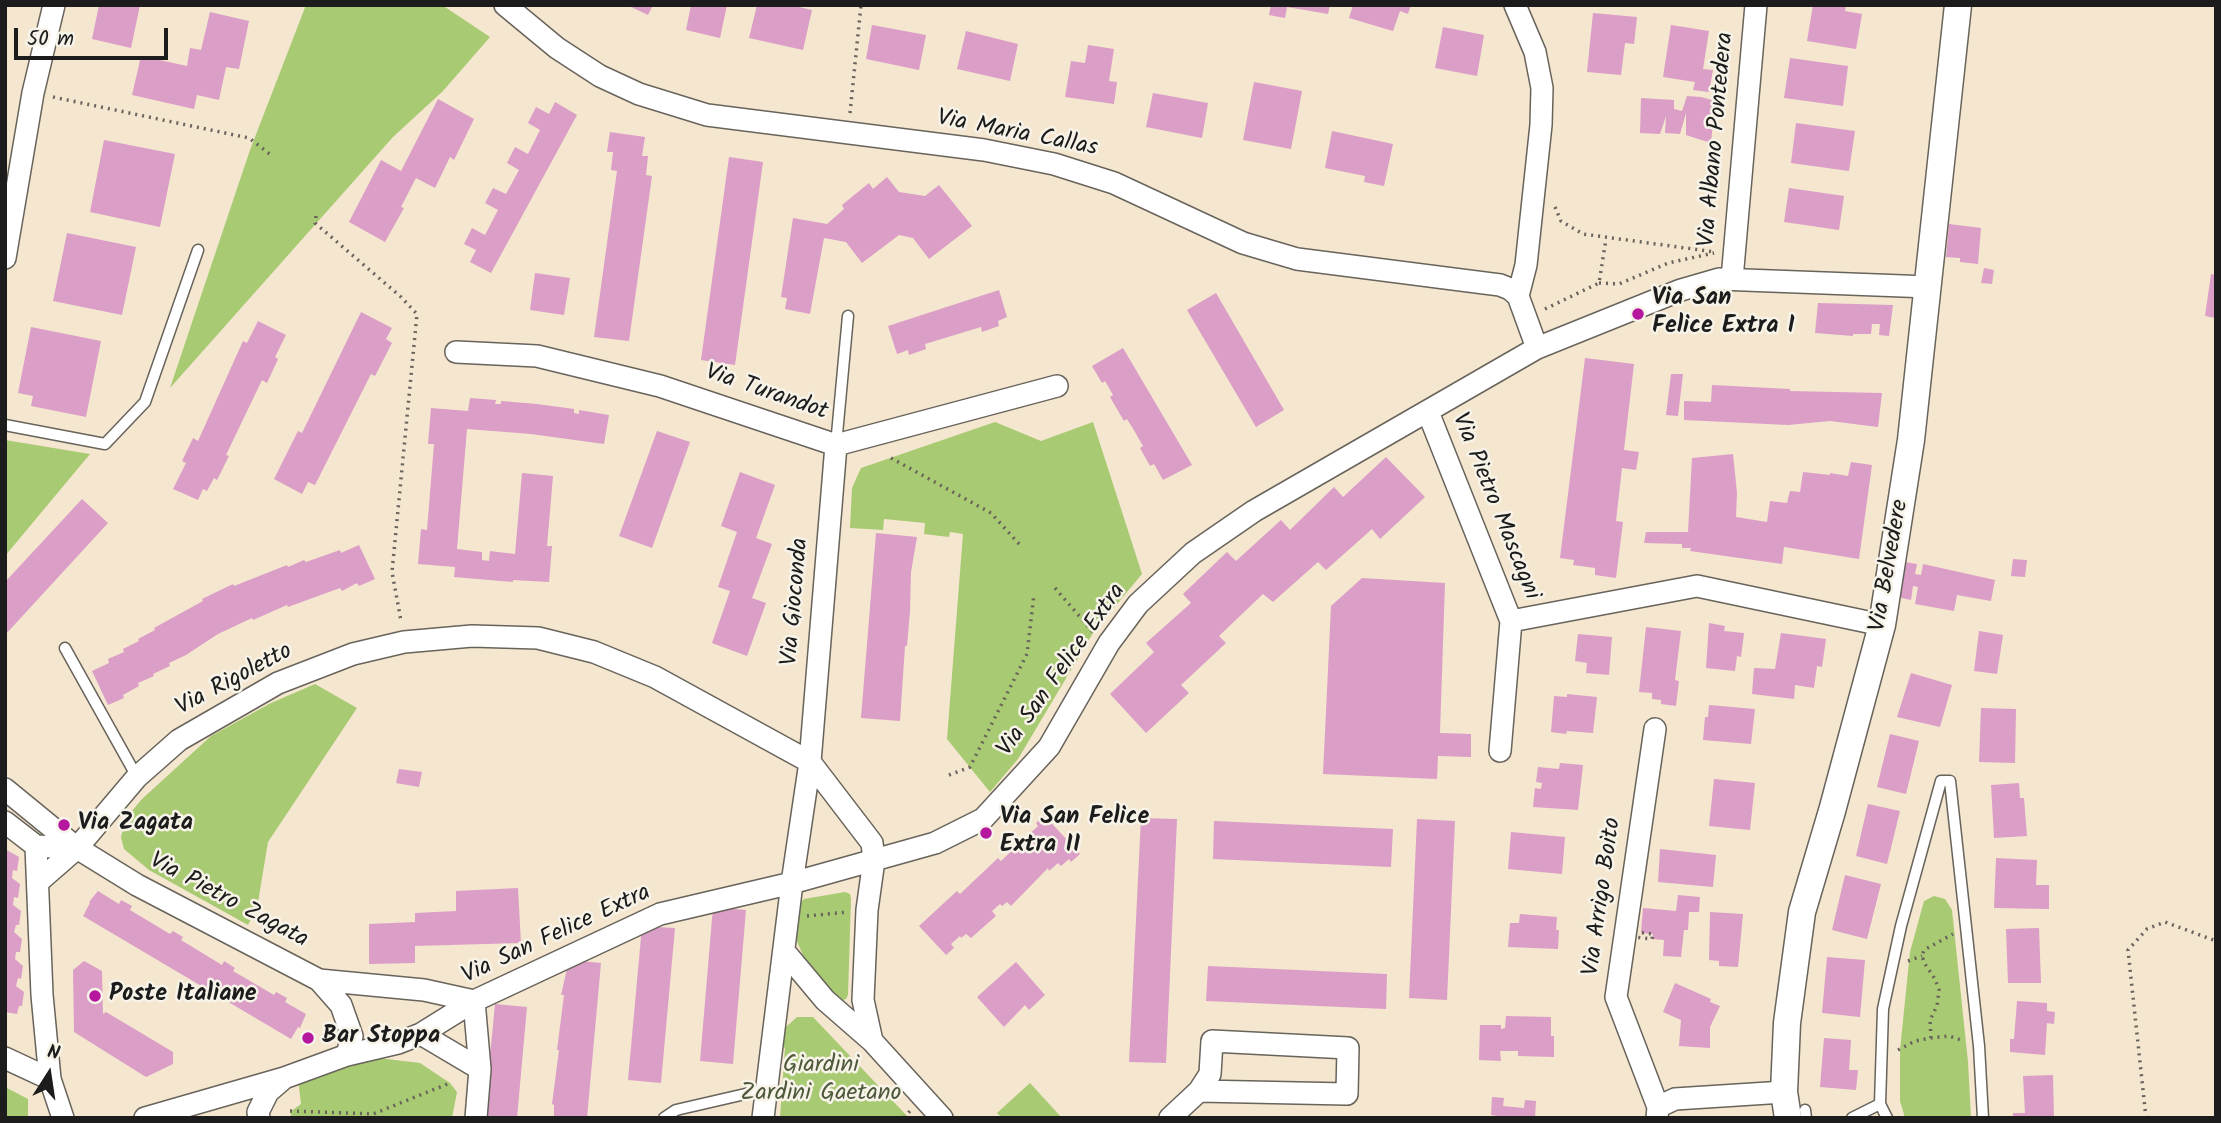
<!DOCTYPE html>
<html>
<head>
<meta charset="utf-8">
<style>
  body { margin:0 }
  #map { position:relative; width:2221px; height:1123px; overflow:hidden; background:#f4e6cf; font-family:Kalam,sans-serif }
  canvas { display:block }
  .frame { position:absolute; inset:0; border:7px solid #1c1c1c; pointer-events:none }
  .north { position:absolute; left:14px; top:1039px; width:70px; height:70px; -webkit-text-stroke:5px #f7f3e8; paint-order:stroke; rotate:12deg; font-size:19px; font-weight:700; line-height:28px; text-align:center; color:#1c1c1c }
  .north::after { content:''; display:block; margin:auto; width:24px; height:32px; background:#1c1c1c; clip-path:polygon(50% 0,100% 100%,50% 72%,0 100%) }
  .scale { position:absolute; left:14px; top:28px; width:154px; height:32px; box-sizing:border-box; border:4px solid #1c1c1c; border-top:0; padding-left:9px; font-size:21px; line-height:24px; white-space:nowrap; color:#1c1c1c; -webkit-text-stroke:5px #f7f3e8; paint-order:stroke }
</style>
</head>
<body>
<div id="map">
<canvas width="2221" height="1123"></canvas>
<div class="frame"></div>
<div class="north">N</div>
<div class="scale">50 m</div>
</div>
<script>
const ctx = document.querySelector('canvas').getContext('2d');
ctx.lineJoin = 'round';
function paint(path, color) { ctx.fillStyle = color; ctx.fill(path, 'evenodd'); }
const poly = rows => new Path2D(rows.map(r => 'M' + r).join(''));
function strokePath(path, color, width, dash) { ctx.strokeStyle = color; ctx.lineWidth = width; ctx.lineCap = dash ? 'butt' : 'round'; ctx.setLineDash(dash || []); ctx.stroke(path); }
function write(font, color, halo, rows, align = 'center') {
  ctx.font = font + ' Kalam,sans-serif'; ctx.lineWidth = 5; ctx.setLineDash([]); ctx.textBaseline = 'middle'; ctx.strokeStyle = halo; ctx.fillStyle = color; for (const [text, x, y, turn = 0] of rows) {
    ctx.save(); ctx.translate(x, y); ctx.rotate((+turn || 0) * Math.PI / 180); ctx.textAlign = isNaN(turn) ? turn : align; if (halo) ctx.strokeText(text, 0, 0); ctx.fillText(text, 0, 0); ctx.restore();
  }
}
const green = poly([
  [306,5,442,5,490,37,443,91,393,137,170,388,250,150],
  [995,422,1041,441,1093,422,1142,574,1093,633,1018,759,990,792,947,739,963,534,950,532,949,537,924,534,925,523,884,519,883,530,850,528,852,488,861,468],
  [5,440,90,454,5,556],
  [315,684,357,708,268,842,257,908,248,925,149,870,124,849,121,837,126,818,142,799,211,736,271,703],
  [845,892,850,894,851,899,848,995,846,999,840,1001,808,967,796,939,800,903,804,899],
  [1934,896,1945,899,1952,910,1968,1062,1971,1118,1905,1118,1900,1101,1900,1050,1910,952,1924,901],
  [797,1017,813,1017,909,1118,780,1118,785,1048,780,1043,785,1028],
  [378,1058,420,1063,450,1083,457,1092,452,1118,292,1118,290,1112,301,1104,298,1079],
  [1030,1083,1062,1118,1002,1118,997,1113],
  [5,1087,28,1099,28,1118,5,1118]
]);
const building = poly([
  [99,5,140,5,131,48,92,39],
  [627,5,653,5,648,15],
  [691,5,727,5,720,38,686,30],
  [757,5,790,5,812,10,803,50,749,38],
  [1271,5,1330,5,1328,14,1287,7,1285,18,1269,15],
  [1353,5,1411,5,1408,14,1400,11,1393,31,1349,18],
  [1813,5,1846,6,1845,11,1862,14,1856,49,1807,41],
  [210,12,249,21,239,69,226,67,219,100,197,95,194,109,132,95,141,56,187,66,190,48,201,50],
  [1593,13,1637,17,1634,44,1625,43,1621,75,1587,72],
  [872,25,926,35,919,70,866,59],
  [1671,25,1709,31,1703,69,1713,70,1709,92,1693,90,1695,82,1663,77],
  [1443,27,1484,35,1477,76,1435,68],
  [966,31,1018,44,1010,81,957,69],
  [1088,45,1114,49,1109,81,1117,82,1114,104,1065,97,1071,61,1085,63],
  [1790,58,1848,66,1843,106,1784,98],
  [1254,82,1302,91,1291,149,1243,140],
  [1153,93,1208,103,1202,138,1146,127],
  [1687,96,1701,97,1715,101,1711,143,1686,135,1686,113,1680,134,1665,133,1666,116,1660,134,1640,133,1641,98,1674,100,1674,109,1682,111],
  [438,99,474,119,454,160,450,157,435,188,416,178,401,207,404,208,385,242,349,222,381,160,401,171],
  [555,102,577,115,491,273,470,262,476,250,464,244,472,228,485,235,498,210,485,203,493,188,506,194,519,170,507,163,515,147,528,154,540,130,528,123,536,107,549,114],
  [1796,123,1855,131,1849,171,1791,163],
  [1332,131,1393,144,1384,186,1364,182,1365,176,1325,168],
  [610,132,645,137,642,156,648,156,646,175,652,176,629,341,594,337,617,171,611,170,613,152,607,152],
  [104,140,175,154,160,227,90,212],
  [729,157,763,162,735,365,701,360],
  [887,177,899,192,925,196,939,185,972,226,929,259,913,238,899,235,862,263,846,242,824,238,810,314,785,309,787,298,781,297,793,218,827,224,844,209,842,205,869,183,873,189],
  [1789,188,1844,196,1839,230,1784,222],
  [1949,224,1981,228,1978,264,1960,262,1960,258,1946,257],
  [67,233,136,247,122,315,53,301],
  [1984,268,1994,270,1992,284,1981,283],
  [535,273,570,278,564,315,530,310],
  [2211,274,2216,275,2216,318,2205,316],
  [999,290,1007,317,998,321,999,326,982,332,981,327,925,344,926,349,909,355,908,350,897,354,888,326],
  [1216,293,1284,410,1256,427,1187,310],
  [1818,303,1893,305,1889,336,1879,335,1880,324,1872,324,1871,334,1853,334,1853,336,1815,333],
  [361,312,392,328,386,339,392,343,375,376,371,374,315,485,308,482,302,494,274,479,298,431,302,433],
  [258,321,286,335,275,357,278,359,267,383,262,380,226,455,229,456,217,480,214,478,207,491,203,489,198,500,173,489,186,463,182,461,193,438,198,441,243,341,247,343],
  [31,327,101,341,86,417,31,406,33,396,18,393],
  [1123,348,1192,465,1163,480,1154,464,1150,466,1140,448,1143,446,1135,432,1127,419,1124,421,1110,397,1113,395,1105,381,1102,383,1092,366],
  [1585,358,1634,364,1624,450,1639,452,1636,470,1622,468,1616,521,1623,522,1616,578,1595,575,1595,568,1573,565,1574,560,1560,558],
  [1671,374,1683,374,1678,416,1666,415],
  [1712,385,1790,389,1790,391,1882,393,1878,427,1830,421,1788,425,1684,420,1684,401,1711,402],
  [470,398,496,400,495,404,501,404,501,401,537,404,574,409,574,413,579,414,579,410,609,415,604,444,531,434,467,429,457,549,482,552,482,560,489,561,490,551,515,554,522,473,553,476,547,546,552,546,549,582,513,580,513,582,454,577,455,567,418,564,421,529,427,530,434,444,428,444,431,408,468,411],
  [657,431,690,442,652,548,619,536],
  [1733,454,1737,493,1736,517,1767,522,1770,501,1787,503,1790,491,1800,492,1803,472,1830,475,1830,473,1848,476,1851,462,1872,465,1859,559,1784,547,1782,564,1690,551,1691,548,1682,548,1682,544,1644,543,1646,532,1688,532,1692,458],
  [1386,457,1425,497,1380,539,1372,529,1326,570,1318,562,1273,602,1263,594,1219,636,1226,643,1181,685,1189,693,1146,733,1110,694,1154,652,1146,643,1191,603,1183,594,1227,552,1236,561,1281,520,1290,530,1334,487,1343,497],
  [740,472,775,485,756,538,772,544,752,598,766,603,747,656,712,643,730,591,718,587,737,532,721,526],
  [82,499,108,523,5,635,5,582],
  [876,533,917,537,911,572,910,611,907,646,905,646,900,721,861,718],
  [359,545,375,579,359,586,357,583,342,591,340,588,288,607,287,605,253,620,252,618,218,634,186,655,169,663,170,666,153,674,154,676,138,683,139,686,123,695,124,698,108,705,92,671,109,663,108,659,124,652,123,649,139,641,138,639,155,630,154,628,203,601,202,599,233,584,234,586,287,565,288,567,304,560,306,562,340,550,341,553],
  [2013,559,2027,560,2025,577,2011,576],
  [1898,561,1917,564,1915,574,1921,575,1923,564,1995,580,1991,601,1957,595,1954,611,1915,604,1918,587,1913,586,1911,600,1892,596],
  [1362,578,1445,583,1440,733,1471,734,1471,757,1438,756,1437,779,1323,774,1331,606],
  [1709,623,1725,626,1724,631,1744,633,1741,657,1737,656,1735,671,1706,668],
  [1646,627,1681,631,1675,680,1679,681,1676,706,1661,704,1661,700,1652,699,1652,693,1639,692],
  [1979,631,2003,635,1997,674,1974,671],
  [1781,633,1826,639,1822,667,1817,666,1814,688,1795,685,1794,699,1752,694,1754,668,1775,669],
  [1578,634,1612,637,1609,675,1586,673,1587,663,1575,661],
  [1911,673,1952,685,1940,727,1897,717],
  [1567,694,1597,697,1593,733,1567,731,1566,734,1551,732,1554,696,1567,697],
  [1709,705,1755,709,1751,744,1703,740,1705,717,1708,717],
  [1981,708,2016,709,2015,763,1979,762],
  [1890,734,1919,741,1906,794,1877,787],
  [1560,763,1583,765,1578,810,1533,807,1535,788,1541,789,1542,783,1536,782,1538,767,1559,769],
  [399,769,422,772,419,787,396,783],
  [1714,779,1755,783,1750,830,1709,826],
  [2019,783,2020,798,2024,798,2027,836,1994,838,1991,785],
  [1868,804,1900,811,1887,864,1856,856],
  [1044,815,1080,854,1071,862,1069,859,1061,866,1058,863,1049,871,1048,868,1011,906,1007,902,1002,906,1000,904,992,911,996,916,971,938,966,934,961,938,960,936,951,944,954,948,946,955,919,926,957,891,960,894,998,858,1001,861,1038,826,1036,823],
  [1141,818,1177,819,1166,1063,1129,1062],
  [1417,819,1455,821,1447,1000,1409,998],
  [1214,821,1393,829,1391,867,1213,859],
  [1511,832,1565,837,1562,874,1508,869],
  [5,849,19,857,17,871,13,870,12,878,20,884,18,898,14,897,13,905,21,911,19,925,16,925,14,932,22,939,20,952,16,952,15,959,23,966,21,979,18,978,16,986,24,992,22,1006,19,1006,17,1014,5,1012],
  [1660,849,1716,855,1713,887,1658,882],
  [1996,858,2037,860,2036,885,2049,885,2049,909,1994,908],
  [1845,875,1881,884,1867,939,1832,930],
  [518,888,521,943,415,946,415,963,369,964,369,924,415,922,415,913,456,911,456,891],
  [98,891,119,904,121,900,132,906,130,910,170,934,173,931,183,937,181,940,222,965,224,961,235,968,233,971,274,995,276,992,287,998,285,1002,306,1014,300,1028,298,1027,291,1039,83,916,90,903,89,902],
  [1678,895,1700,897,1699,912,1689,912,1688,930,1684,930,1681,957,1663,956,1664,940,1652,939,1653,934,1641,933,1643,908,1676,911],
  [713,907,746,910,733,1064,700,1061],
  [1710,912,1743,914,1738,967,1719,966,1719,961,1709,960],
  [1520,914,1557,917,1556,930,1559,930,1558,949,1508,947,1510,923,1519,923],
  [642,926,675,928,661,1083,628,1080],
  [2039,928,2041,983,2008,983,2006,929],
  [1827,957,1865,960,1860,1017,1822,1013],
  [569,960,601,963,587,1118,554,1118,554,1105,552,1104,559,1050,557,1050,564,995,561,995],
  [84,961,102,971,103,1014,106,1012,173,1052,173,1064,146,1077,74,1032,73,970],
  [1016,962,1045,995,1029,1010,1025,1005,1004,1027,977,997],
  [1208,966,1387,974,1386,1009,1206,1001],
  [1675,983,1711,999,1710,1002,1720,1006,1710,1027,1710,1048,1679,1046,1681,1020,1663,1012],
  [2017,1001,2047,1003,2047,1011,2055,1012,2054,1024,2047,1023,2045,1055,2010,1052,2010,1039,2014,1039],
  [495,1004,527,1007,517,1118,484,1118],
  [1506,1016,1551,1017,1551,1036,1554,1036,1554,1057,1518,1056,1518,1051,1500,1051,1501,1061,1479,1060,1480,1025,1501,1025,1501,1029,1505,1028],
  [1824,1038,1851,1040,1849,1070,1858,1070,1856,1090,1820,1087],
  [2053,1075,2054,1118,2013,1118,2013,1113,2025,1113,2023,1076],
  [1492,1097,1504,1098,1503,1106,1524,1108,1525,1100,1536,1101,1535,1118,1497,1118,1497,1116,1491,1115]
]);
const path = poly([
  [53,97,249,138,271,155],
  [850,113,861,5],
  [1555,207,1561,221,1583,234,1715,252],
  [316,216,315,223,401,297,417,314,392,572,401,621],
  [1599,283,1619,284,1668,263,1714,253],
  [1545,309,1599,283,1606,239],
  [891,458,991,513,1020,545],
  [1055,588,1093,632],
  [949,775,970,767,1027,654,1034,594],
  [807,916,848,912],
  [1635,932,1653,934,1652,939,1635,937,1635,932],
  [1908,961,1922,956],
  [1931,1038,1930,1020,1937,1006,1939,990,1935,979,1925,964,1922,956,1924,950,1953,934],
  [1898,1050,1915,1041,1931,1038,1949,1036,1964,1041],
  [290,1111,373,1114,450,1083],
  [904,1118,910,1111],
  [2146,1118,2128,950,2147,929,2165,922,2216,941]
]);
const service = poly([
  [5,425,105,444,145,402,198,250],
  [836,445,848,316],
  [65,648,137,777],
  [1805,1110,1806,1118],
  [664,1118,676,1110,767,1089],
  [1852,1118,1880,1104],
  [1887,1118,1880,1104,1883,1009,1901,926,1941,781,1950,781,1979,1046,1983,1118]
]);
const minor = poly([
  [505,5,557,48,600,76,639,94,707,115,984,150,1054,164,1114,183,1243,243,1297,259,1500,285,1510,289,1518,296,1537,348],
  [1515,5,1535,52,1542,88,1541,125,1526,265,1518,296],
  [5,258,33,93,54,5],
  [1732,279,1756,5],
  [456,352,537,356,660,386,836,445,1057,386],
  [1428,412,1511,621,1697,586,1882,625],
  [1655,729,1616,997,1658,1107],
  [1500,751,1511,621],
  [5,789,77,848,137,885,319,980,424,990,474,1001],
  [5,822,36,846,77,848],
  [36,846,42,995,50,1079,63,1118],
  [38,882,77,848,137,777,179,740,278,683,353,654,404,642,472,636,538,638,594,652,655,677,810,762,872,843,874,860,867,910,863,1000,872,1041],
  [784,951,825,1000,872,1041,942,1118],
  [319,980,341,1005,352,1036,347,1055],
  [474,1001,480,1069,476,1118],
  [421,1034,480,1069],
  [5,1058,50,1079],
  [145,1118,284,1078,347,1055,398,1043,421,1034,474,1001,660,914,792,883,935,843,983,819,1049,747,1109,643,1138,604,1193,553,1254,511,1537,348,1681,290,1719,279,1929,287],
  [259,1118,258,1112,268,1092,282,1080],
  [763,1118,792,883,810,762,836,445],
  [1170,1118,1199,1091,1210,1074,1212,1041,1348,1048,1347,1094,1199,1091],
  [1657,1118,1658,1107,1675,1099,1784,1092]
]);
const tertiary = poly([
  [1788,1118,1784,1092,1787,1023,1802,912,1832,811,1882,625,1911,440,1958,5]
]);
const markers = [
  [1638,314,7,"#b5179e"],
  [64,825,7,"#b5179e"],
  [986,833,7,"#b5179e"],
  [95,996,7,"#b5179e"],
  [308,1038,7,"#b5179e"]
];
const streetNames = [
  ["Via Maria Callas",1017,135,11],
  ["Via Albano Pontedera",1718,140,-85],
  ["Via Turandot",766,394,19],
  ["Via Pietro Mascagni",1494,507,68],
  ["Via Belvedere",1891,566,-80],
  ["Via Gioconda",797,602,-85],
  ["Via San Felice Extra",1063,671,-55],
  ["Via Rigoletto",235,681,-28],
  ["Via Arrigo Boito",1604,897,-82],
  ["Via Pietro Zagata",228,902,28],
  ["Via San Felice Extra",557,936,-25]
];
const poiNames = [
  ["Via San",1652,300],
  ["Felice Extra I",1652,328],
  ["Via San Felice",1000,819],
  ["Extra II",1000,847],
  ["Via Zagata",78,825],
  ["Poste Italiane",109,996],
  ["Bar Stoppa",322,1038]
];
const parkNames = [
  ["Giardini",821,1067],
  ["Zardini Gaetano",821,1095]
];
paint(green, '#a8ca72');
paint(building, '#db9ec7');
strokePath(service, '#68635b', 13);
strokePath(minor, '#68635b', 24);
strokePath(tertiary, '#68635b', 29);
strokePath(path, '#68635b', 3.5, [2, 5]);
strokePath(service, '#fff', 10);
strokePath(minor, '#fff', 21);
strokePath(tertiary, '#fff', 26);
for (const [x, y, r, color] of markers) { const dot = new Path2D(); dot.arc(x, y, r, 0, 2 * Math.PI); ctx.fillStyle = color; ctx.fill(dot); strokePath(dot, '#f7f3e8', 2.5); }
write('24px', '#1c1c1c', '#f7f3e8', streetNames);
write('bold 24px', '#1c1c1c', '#f7f3e8', poiNames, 'left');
write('24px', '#4d593a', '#f7f3e8', parkNames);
</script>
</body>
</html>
